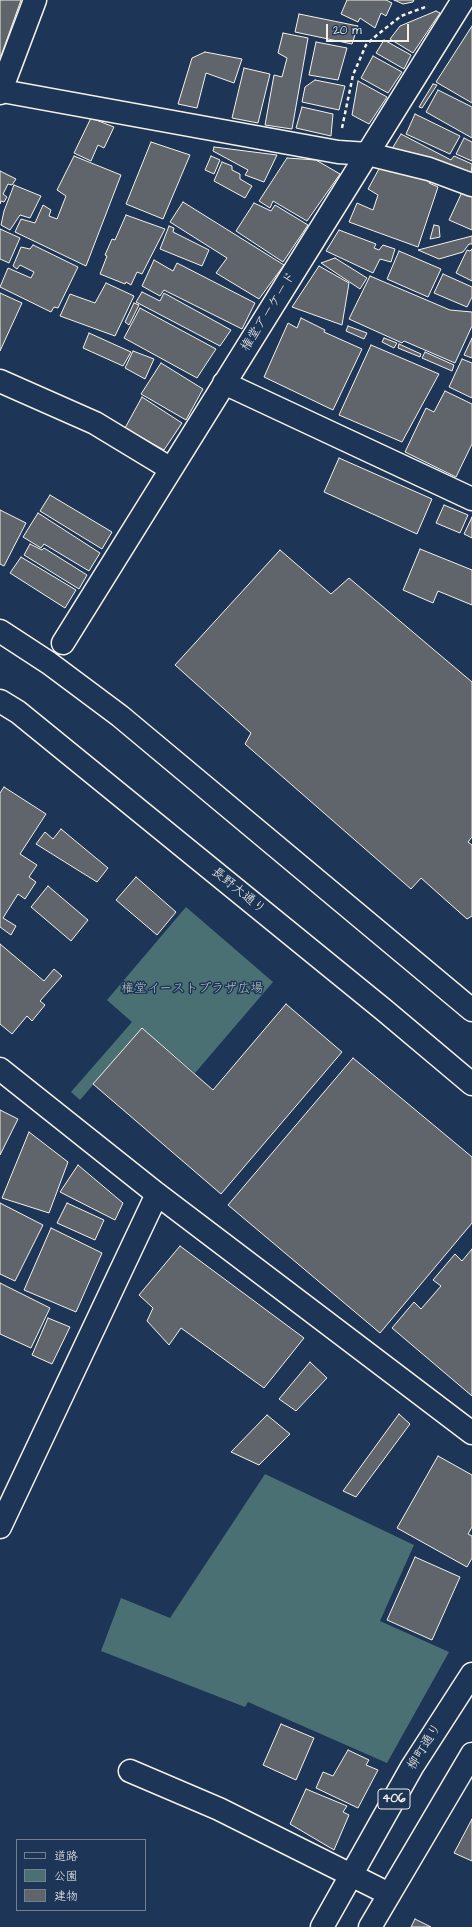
<!DOCTYPE html>
<html>
<head>
<meta charset="utf-8">
<style>
  body { margin:0 }
  #map { position:relative; width:472px; height:1927px; overflow:hidden; background:#1d3557; font-family:"Architects Daughter","Klee One",sans-serif }
  canvas { display:block }
  .legend { position:absolute; left:16px; top:1839px; width:130px; height:72px; box-sizing:border-box; background:#1d3557; border:1px solid #738091; margin:0; padding:5px 7px; list-style:none; font-size:12px; color:#f4f1e8 }
  .legend li { display:flex; align-items:center; gap:8px; height:20px }
  .legend b { width:20px; border:1px solid #738091 }
  .scale { position:absolute; left:326px; top:24px; width:83px; height:18px; box-sizing:border-box; border:2px solid #f4f1e8; border-top:0; padding-left:5px; font-size:12px; line-height:14px; white-space:nowrap; color:#f4f1e8; -webkit-text-stroke:3px #1d3557; paint-order:stroke }
</style>
</head>
<body>
<div id="map">
<canvas width="472" height="1927"></canvas>
<ul class="legend">
<li><b style="height:5px;background:#1d3557"></b>道路</li>
<li><b style="height:11px;background:#4a7074"></b>公園</li>
<li><b style="height:11px;background:#60656b"></b>建物</li>
</ul>
<div class="scale">20 m</div>
</div>
<script>
const ctx = document.querySelector('canvas').getContext('2d');
ctx.lineJoin = 'round';
function paint(path, color) { ctx.fillStyle = color; ctx.fill(path, 'evenodd'); }
const poly = rows => new Path2D(rows.map(r => 'M' + r).join(''));
function strokePath(path, color, width, dash) { ctx.strokeStyle = color; ctx.lineWidth = width; ctx.lineCap = dash ? 'butt' : 'round'; ctx.setLineDash(dash || []); ctx.stroke(path); }
function write(font, color, halo, rows, align = 'center') {
  ctx.font = font + ' "Architects Daughter","Klee One",sans-serif'; ctx.lineWidth = 3; ctx.setLineDash([]); ctx.textBaseline = 'middle'; ctx.strokeStyle = halo; ctx.fillStyle = color; for (const [text, x, y, turn = 0] of rows) {
    ctx.save(); ctx.translate(x, y); ctx.rotate((+turn || 0) * Math.PI / 180); ctx.textAlign = isNaN(turn) ? turn : align; if (halo) ctx.strokeText(text, 0, 0); ctx.fillText(text, 0, 0); ctx.restore();
  }
}
const green = poly([
  [186,907,273,982,195,1073,142,1028,80,1100,71,1092,132,1022,107,1000],
  [265,1474,414,1545,380,1621,449,1652,387,1763,248,1702,245,1707,101,1651,121,1598,170,1618]
]);
const building = poly([
  [0,0,21,0,1,56,0,56,0,0],
  [347,0,386,0,392,3,386,16,381,13,375,28,360,18,358,22,341,14,347,0],
  [394,0,414,0,413,2,403,4,394,0],
  [436,11,440,13,413,53,390,39,400,26,436,11],
  [299,14,358,26,352,44,295,32,299,14],
  [472,26,472,103,436,82,472,26],
  [283,33,308,38,292,129,265,125,274,75,282,77,287,58,278,53,283,33],
  [384,40,411,55,404,69,376,53,384,40],
  [316,42,347,48,338,80,309,75,316,42],
  [205,52,242,59,234,83,206,73,197,108,178,104,192,58,205,52],
  [373,56,402,72,388,93,361,78,373,56],
  [244,68,270,74,258,123,232,118,244,68],
  [315,80,345,86,339,110,302,102,305,87,315,80],
  [358,81,387,97,369,124,352,115,358,81],
  [433,84,437,85,422,108,419,107,433,84],
  [438,90,472,107,472,138,426,112,438,90],
  [302,107,333,114,331,136,296,128,302,107],
  [415,114,460,136,450,154,406,134,415,114],
  [91,118,114,127,104,148,98,145,91,161,74,153,91,118],
  [401,134,451,160,454,156,472,164,471,175,390,152,401,134],
  [464,138,472,142,472,161,456,154,464,138],
  [151,142,190,155,163,219,126,204,151,142],
  [214,147,277,155,264,182,245,175,248,170,213,151,214,147],
  [74,156,121,175,86,266,15,232,21,219,35,223,43,205,51,210,49,216,57,219,66,196,57,190,74,156],
  [211,156,220,160,214,174,205,170,211,156],
  [287,158,316,160,340,174,307,221,273,201,270,208,259,201,287,158],
  [222,162,232,166,232,170,240,174,240,179,252,186,245,198,214,181,222,162],
  [380,167,431,179,429,183,438,187,418,247,349,222,357,203,373,210,378,195,368,189,380,167],
  [0,171,16,179,12,185,8,184,3,194,7,197,4,202,1,201,0,204,0,171],
  [14,185,41,196,30,218,20,215,10,230,1,225,4,211,14,185],
  [463,190,472,195,472,230,449,220,463,190],
  [183,202,284,265,259,299,216,273,227,258,170,222,183,202],
  [254,203,271,211,275,205,308,225,283,262,236,231,254,203],
  [126,215,165,229,142,274,137,272,131,285,126,282,125,284,100,274,107,256,105,255,112,239,115,240,126,215],
  [434,225,439,226,440,237,430,239,434,225],
  [169,226,174,228,173,232,209,250,202,266,160,249,169,226],
  [0,229,20,238,9,263,0,259,0,229],
  [339,230,376,244,374,248,379,250,383,245,395,249,391,262,380,259,373,273,326,251,339,230],
  [472,236,472,244,469,244,463,252,439,259,418,250,472,236],
  [33,245,78,267,58,308,54,307,51,312,0,287,8,268,31,278,34,272,20,265,17,269,13,266,21,247,30,249,33,245],
  [472,249,472,281,456,273,467,250,470,251,472,249],
  [399,251,441,269,428,297,387,279,399,251],
  [335,258,367,278,360,289,321,263,335,258],
  [154,260,173,271,177,263,255,303,242,329,164,290,160,296,142,286,154,260],
  [319,266,349,283,342,325,292,307,319,266],
  [443,274,472,287,472,297,467,307,434,293,443,274],
  [370,276,450,310,472,312,472,326,455,363,404,341,402,343,349,319,370,276],
  [106,283,134,296,115,336,60,316,70,294,95,303,106,283],
  [142,292,160,301,164,293,231,330,220,346,136,302,142,292],
  [0,293,22,303,0,351,0,293],
  [134,303,139,305,129,325,125,322,134,303],
  [140,308,216,349,197,378,124,338,140,308],
  [301,318,325,330,324,332,362,349,333,410,264,377,288,323,297,328,301,318],
  [348,326,367,333,364,339,346,331,348,326],
  [89,333,131,352,123,366,83,348,89,333],
  [384,338,397,343,394,348,382,342,384,338],
  [472,338,472,358,464,355,472,338],
  [399,344,421,354,420,357,398,348,399,344],
  [371,345,439,374,402,442,339,415,371,345],
  [133,351,154,359,145,379,125,368,133,351],
  [425,352,454,365,452,371,422,358,425,352],
  [462,359,472,363,472,398,449,387,462,359],
  [161,363,203,389,186,420,141,394,161,363],
  [445,391,472,404,472,444,456,477,405,452,426,408,434,412,445,391],
  [142,397,182,423,164,450,125,428,142,397],
  [339,458,432,499,417,534,324,492,339,458],
  [50,495,112,532,102,549,40,511,50,495],
  [444,505,468,515,460,533,436,523,444,505],
  [0,510,26,523,4,566,0,564,0,510],
  [38,513,100,553,89,571,44,544,41,548,23,537,38,513],
  [472,517,472,538,464,534,472,517],
  [30,544,42,550,44,548,87,575,79,589,24,555,30,544],
  [420,549,472,570,472,605,438,591,433,603,403,590,420,549],
  [280,550,331,594,349,578,472,682,472,837,468,842,472,845,472,916,467,919,421,878,411,889,245,744,251,733,175,665,280,550],
  [21,557,76,590,65,608,10,573,21,557],
  [4,787,46,814,20,854,37,865,29,877,36,882,25,899,18,894,3,918,16,926,11,935,0,927,0,793,4,787],
  [61,829,108,868,97,882,36,844,45,832,53,839,61,829],
  [136,877,176,912,157,935,116,900,136,877],
  [48,886,88,920,71,941,31,907,48,886],
  [0,944,44,981,54,969,62,976,40,1001,45,1005,32,1021,27,1016,12,1034,0,1024,0,944],
  [286,1004,342,1052,221,1194,93,1084,142,1028,213,1090,286,1004],
  [353,1058,472,1157,472,1223,380,1333,228,1205,353,1058],
  [0,1110,18,1119,0,1155,0,1110],
  [29,1132,68,1162,49,1213,2,1198,29,1132],
  [78,1165,123,1203,115,1220,60,1192,78,1165],
  [0,1203,43,1225,15,1281,0,1274,0,1203],
  [67,1203,104,1220,95,1240,57,1223,67,1203],
  [51,1228,102,1253,76,1312,24,1290,51,1228],
  [180,1246,304,1338,264,1388,181,1328,169,1345,147,1321,153,1308,139,1295,180,1246],
  [472,1249,472,1396,392,1328,414,1302,421,1309,441,1286,433,1280,455,1254,462,1261,472,1249],
  [0,1283,50,1308,31,1348,0,1334,0,1283],
  [48,1318,70,1327,52,1364,32,1355,48,1318],
  [310,1362,327,1378,296,1411,279,1399,310,1362],
  [399,1414,410,1424,356,1497,343,1491,399,1414],
  [267,1415,290,1434,259,1465,231,1452,267,1415],
  [438,1456,472,1475,472,1527,468,1534,472,1536,472,1558,467,1567,397,1528,438,1456],
  [415,1557,460,1577,432,1640,387,1620,415,1557],
  [281,1724,314,1738,296,1780,263,1765,281,1724],
  [348,1750,369,1760,366,1765,378,1770,358,1808,316,1788,323,1772,333,1776,348,1750],
  [306,1789,347,1806,343,1812,349,1815,334,1850,290,1824,306,1789],
  [472,1819,472,1861,454,1853,472,1819],
  [415,1919,431,1927,411,1927,415,1919]
]);
const path = poly([
  [342,128,353,75,366,45,377,35,401,16,428,6]
]);
const minor = poly([
  [2,91,338,152,368,154,429,169,472,185],
  [0,93,35,0],
  [0,381,95,423,171,469],
  [224,383,472,499],
  [0,631,49,663,120,716,472,1010],
  [63,643,463,0],
  [0,701,18,712,384,1010,472,1084],
  [0,1069,157,1194,472,1433],
  [0,1527,157,1194],
  [130,1771,219,1809,389,1894]
]);
const highway = poly([
  [322,1927,412,1767,472,1674],
  [370,1927,472,1754]
]);
const shields = [
  [394,1799,32]
];
const shieldNames = [
  ["406",394,1799]
];
const streetNames = [
  ["権堂アーケード",269,312,-58],
  ["長野大通り",238,891,39],
  ["柳町通り",425,1747,-58]
];
const parkNames = [
  ["権堂イーストプラザ広場",192,989]
];
paint(green, '#4a7074');
paint(building, '#60656b');
strokePath(building, '#f4f1e8', 1);
strokePath(minor, '#f4f1e8', 25);
strokePath(highway, '#f4f1e8', 25);
strokePath(path, '#f4f1e8', 2.5, [4, 3]);
strokePath(minor, '#1d3557', 22);
strokePath(highway, '#1d3557', 22);
for (const [x, y, w] of shields) { const box = new Path2D(); box.roundRect(x - w / 2, y - 10, w, 20, 3); ctx.fillStyle = '#1d3557'; ctx.fill(box); strokePath(box, '#f4f1e8', 1); }
write('bold 12px', '#f4f1e8', null, shieldNames);
write('13px', '#f4f1e8', '#1d3557', streetNames);
write('13px', '#b8c4bf', '#1d3557', parkNames);
</script>
</body>
</html>
